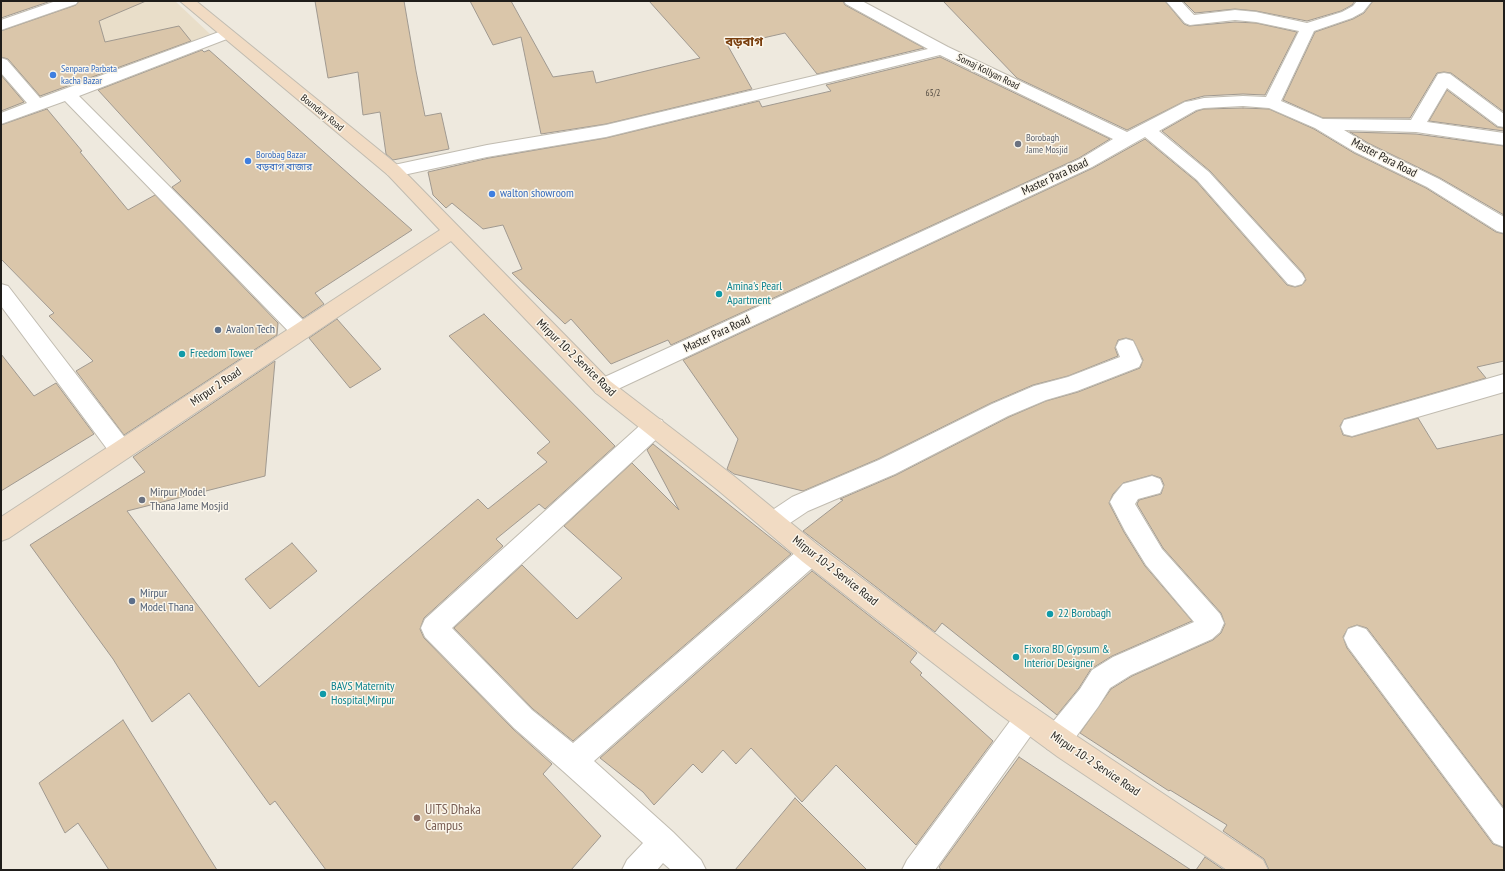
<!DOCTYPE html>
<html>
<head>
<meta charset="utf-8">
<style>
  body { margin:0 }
  #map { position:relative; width:1505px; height:871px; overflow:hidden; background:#eee9de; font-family:"PT Sans Narrow",sans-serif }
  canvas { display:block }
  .frame { position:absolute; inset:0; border:2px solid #1f1d1a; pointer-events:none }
</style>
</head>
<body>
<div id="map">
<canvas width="1505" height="871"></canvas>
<div class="frame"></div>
</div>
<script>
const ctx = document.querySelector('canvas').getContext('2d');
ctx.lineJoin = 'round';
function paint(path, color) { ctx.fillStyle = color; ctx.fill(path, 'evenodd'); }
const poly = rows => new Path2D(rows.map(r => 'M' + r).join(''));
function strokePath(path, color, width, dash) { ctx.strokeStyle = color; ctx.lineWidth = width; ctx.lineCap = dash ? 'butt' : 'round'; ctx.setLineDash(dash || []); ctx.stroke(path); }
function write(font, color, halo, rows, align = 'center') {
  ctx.font = font + ' "PT Sans Narrow","Noto Sans Bengali",sans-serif'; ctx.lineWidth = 3; ctx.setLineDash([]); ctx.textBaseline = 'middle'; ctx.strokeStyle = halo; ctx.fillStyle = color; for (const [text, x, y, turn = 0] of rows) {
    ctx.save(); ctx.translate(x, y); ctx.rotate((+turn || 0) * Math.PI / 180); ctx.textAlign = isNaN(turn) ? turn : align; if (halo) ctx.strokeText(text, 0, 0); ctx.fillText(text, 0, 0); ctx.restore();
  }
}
const commercial = poly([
  [87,1,175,1,210,34,1,116,1,32]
]);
const building = poly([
  [1,1,51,1,1,18,1,1],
  [79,1,146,1,99,21,105,42,179,26,191,41,40,96,8,59,1,57,1,31,76,5,79,1],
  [315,1,404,1,416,71,425,116,441,113,449,149,393,160,386,154,380,112,363,115,358,72,328,78,315,1],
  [470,1,511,1,553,77,593,71,596,83,700,58,649,1,843,1,845,5,924,48,817,74,785,33,728,46,752,89,606,124,541,134,521,37,493,45,470,1],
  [943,1,1165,1,1184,24,1189,26,1235,22,1256,23,1297,32,1265,95,1243,94,1204,96,1185,101,1127,130,1017,78,943,1],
  [1183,1,1355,1,1352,5,1341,11,1307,21,1256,11,1235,9,1195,13,1183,1],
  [1373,1,1504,1,1504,112,1451,73,1444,72,1437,73,1410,118,1323,118,1283,100,1315,32,1353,19,1364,13,1373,1],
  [202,50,204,52,209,50,412,230,315,293,324,304,303,318,172,187,181,181,98,90,202,50],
  [940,57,1110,139,1079,158,671,345,668,340,611,364,571,319,565,324,512,273,522,269,503,225,483,229,452,203,446,208,433,195,428,172,489,158,606,138,759,101,762,107,831,91,826,85,940,57],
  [1,75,24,102,1,111,1,75],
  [1447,90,1497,127,1504,128,1504,131,1429,121,1447,90],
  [1243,108,1269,109,1314,129,1354,153,1426,188,1496,232,1504,234,1504,361,1477,367,1486,378,1344,419,1340,426,1343,435,1352,437,1418,418,1437,449,1504,434,1504,808,1367,628,1357,625,1348,628,1343,637,1347,648,1493,844,1504,848,1504,870,1269,870,1264,859,1223,831,1227,825,1170,790,1169,791,1080,733,1111,689,1132,676,1213,640,1221,633,1225,624,1221,613,1163,548,1137,504,1139,500,1161,494,1164,485,1161,478,1152,475,1123,483,1113,494,1109,503,1124,532,1145,566,1192,621,1112,656,1091,669,1079,688,1057,715,942,623,935,632,803,531,843,500,840,499,896,475,1009,417,1046,401,1078,392,1140,368,1143,360,1133,340,1126,338,1118,340,1115,348,1118,356,1068,376,1033,385,991,403,878,459,803,491,734,474,727,469,738,439,683,360,1093,168,1145,139,1196,181,1287,285,1295,287,1302,285,1306,280,1303,273,1210,171,1162,131,1197,111,1204,109,1243,108],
  [47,109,82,151,80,152,128,210,155,195,278,323,277,335,124,435,76,371,93,361,49,316,54,313,1,259,1,125,47,109],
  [1350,132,1416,134,1504,146,1504,215,1440,178,1368,143,1350,132],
  [484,314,615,446,545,509,539,504,496,539,503,546,424,618,420,629,424,638,513,729,552,764,543,774,601,836,571,870,326,870,275,801,270,805,189,693,152,722,113,659,30,545,145,472,133,457,275,361,265,476,127,511,259,687,370,591,478,499,488,509,547,462,537,453,550,442,449,336,484,314],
  [337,319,381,369,350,388,309,338,337,319],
  [1,354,34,396,56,383,94,434,1,491,1,354],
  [653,444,791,554,573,741,533,709,454,628,522,565,577,619,622,578,564,526,632,463,679,510,647,450,653,444],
  [292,543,317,571,270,609,245,579,292,543],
  [812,571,917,653,910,662,922,673,920,675,993,741,916,845,836,765,802,802,751,748,736,764,723,750,702,773,693,764,654,805,643,792,600,758,812,571],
  [123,720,217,870,109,870,78,823,65,833,39,783,123,720],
  [1019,757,1191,870,941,870,939,867,1019,757],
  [795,798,867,870,735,870,795,798],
  [1205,857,1224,870,1196,870,1205,857]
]);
const street = poly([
  [56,1,78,1,76,4,1,30,1,20,56,1],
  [844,1,862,1,948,47,1127,132,1185,102,1191,101,1204,98,1243,96,1266,97,1299,31,1256,22,1235,20,1190,25,1185,23,1166,1,1181,1,1194,15,1235,10,1256,12,1307,23,1342,12,1353,6,1357,1,1372,1,1363,12,1352,18,1314,31,1281,101,1323,119,1411,120,1438,74,1444,73,1450,74,1504,114,1504,127,1498,126,1447,88,1427,122,1504,133,1504,145,1416,132,1344,130,1367,144,1439,179,1504,217,1504,233,1497,231,1427,187,1355,152,1315,128,1269,108,1243,106,1204,108,1196,110,1159,131,1209,172,1302,274,1305,279,1302,284,1295,286,1288,284,1197,180,1145,137,1092,167,603,396,596,393,592,387,596,381,1080,159,1113,139,940,55,606,137,487,157,394,177,388,175,385,171,388,167,394,165,487,145,606,125,928,49,846,4,844,1],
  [227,29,232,31,235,34,232,37,79,96,308,325,311,331,308,337,301,339,294,337,65,101,1,124,1,113,27,103,1,73,1,58,7,60,40,98,227,29],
  [1,284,8,286,129,443,132,450,129,457,121,460,113,457,1,306,1,284],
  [1126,339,1133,341,1136,347,1142,361,1139,367,1077,391,1046,400,1008,416,895,474,808,511,781,529,773,533,765,529,761,522,765,515,792,497,879,460,992,404,1034,386,1068,377,1120,357,1116,347,1119,341,1126,339],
  [1504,374,1504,392,1352,436,1344,434,1341,427,1344,420,1352,418,1504,374],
  [654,418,662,420,665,427,662,434,452,628,532,710,573,743,803,546,811,543,819,546,823,554,819,562,594,761,673,832,701,860,706,870,671,870,663,863,657,870,622,870,627,860,643,843,563,771,514,728,425,637,421,628,425,619,646,420,654,418],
  [1152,476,1160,479,1163,486,1160,493,1138,499,1135,504,1162,549,1220,614,1224,623,1220,632,1212,639,1131,675,1110,688,1098,707,1067,749,1057,752,1047,749,1044,739,1047,729,1080,689,1092,670,1113,657,1194,622,1146,565,1125,531,1110,502,1114,495,1123,484,1152,476],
  [1357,626,1366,629,1504,810,1504,847,1494,843,1348,647,1344,638,1348,629,1357,626],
  [1028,705,1037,709,1041,718,1037,727,935,870,902,870,907,860,1019,709,1028,705]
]);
const secondary = poly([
  [180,1,196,1,400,167,610,381,735,477,819,546,1008,689,1078,737,1263,860,1268,870,1227,870,1058,757,990,707,803,562,719,491,596,393,451,241,9,538,1,541,1,517,440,230,388,175,180,1]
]);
const markers = [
  [53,75,4,"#3f7fe0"],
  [1018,144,4,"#6b7280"],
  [248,161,4,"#3f7fe0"],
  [492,194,4,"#3f7fe0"],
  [719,294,4,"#0f9aa8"],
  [218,330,4,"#5c6f8a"],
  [182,354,4,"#0f9aa8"],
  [142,500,4,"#6b7280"],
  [132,601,4,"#5c6f8a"],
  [1050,614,4,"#0f9aa8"],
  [1016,657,4,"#0f9aa8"],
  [323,694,4,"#0f9aa8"],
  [417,818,4,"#8d6e63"]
];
const farNumbernames = [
  ["65/2",933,93]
];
const farShopnames = [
  ["Senpara Parbata",61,69],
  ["kacha Bazar",61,81],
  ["Borobag Bazar",256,155],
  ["বড়বাগ বাজার",256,167]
];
const farStreetnames = [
  ["Somaj Kollyan Road",988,72,26],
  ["Boundary Road",322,113,39]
];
const farWorshipnames = [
  ["Borobagh",1026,138],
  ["Jame Mosjid",1026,150]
];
const streetNames = [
  ["Master Para Road",1384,158,27],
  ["Master Para Road",1055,177,-25],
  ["Master Para Road",717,334,-25],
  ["Mirpur 10-2 Service Road",576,358,44],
  ["Mirpur 2 Road",216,387,-34],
  ["Mirpur 10-2 Service Road",835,571,38],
  ["Mirpur 10-2 Service Road",1095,764,34]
];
const shopNames = [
  ["walton showroom",500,194]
];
const cultureNames = [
  ["Amina's Pearl",727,287],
  ["Apartment",727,301],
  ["Freedom Tower",190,354],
  ["22 Borobagh",1058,614],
  ["Fixora BD Gypsum &",1024,650],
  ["Interior Designer",1024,664],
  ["BAVS Maternity",331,687],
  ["Hospital,Mirpur",331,701]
];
const serviceNames = [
  ["Avalon Tech",226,330],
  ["Mirpur",140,594],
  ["Model Thana",140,608]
];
const worshipNames = [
  ["Mirpur Model",150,493],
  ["Thana Jame Mosjid",150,507]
];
const farDistrictnames = [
  ["বড়বাগ",744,42]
];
const nearEducationnames = [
  ["UITS Dhaka",425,810],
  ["Campus",425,826]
];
paint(commercial, '#e9dec9');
paint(building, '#dac6aa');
strokePath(building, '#a09990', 1);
strokePath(street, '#c1bcb1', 2);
strokePath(secondary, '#c1bcb1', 2);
paint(street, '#fff');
paint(secondary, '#f1dbc3');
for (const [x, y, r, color] of markers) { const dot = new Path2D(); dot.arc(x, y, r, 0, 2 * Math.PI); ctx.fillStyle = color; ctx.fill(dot); strokePath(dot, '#fbf6eb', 1.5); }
write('9px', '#4e473e', null, farNumbernames);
write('10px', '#366cbe', '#fbf6eb', farShopnames, 'left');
write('10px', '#1f1d1a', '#fbf6eb', farStreetnames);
write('10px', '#5b616d', '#fbf6eb', farWorshipnames, 'left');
write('12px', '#1f1d1a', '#fbf6eb', streetNames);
write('12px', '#366cbe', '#fbf6eb', shopNames, 'left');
write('12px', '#0d838f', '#fbf6eb', cultureNames, 'left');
write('12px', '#4e5e75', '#fbf6eb', serviceNames, 'left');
write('12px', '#5b616d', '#fbf6eb', worshipNames, 'left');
write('bold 13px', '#793e0d', '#fbf6eb', farDistrictnames);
write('14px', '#785e54', '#fbf6eb', nearEducationnames, 'left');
</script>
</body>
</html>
